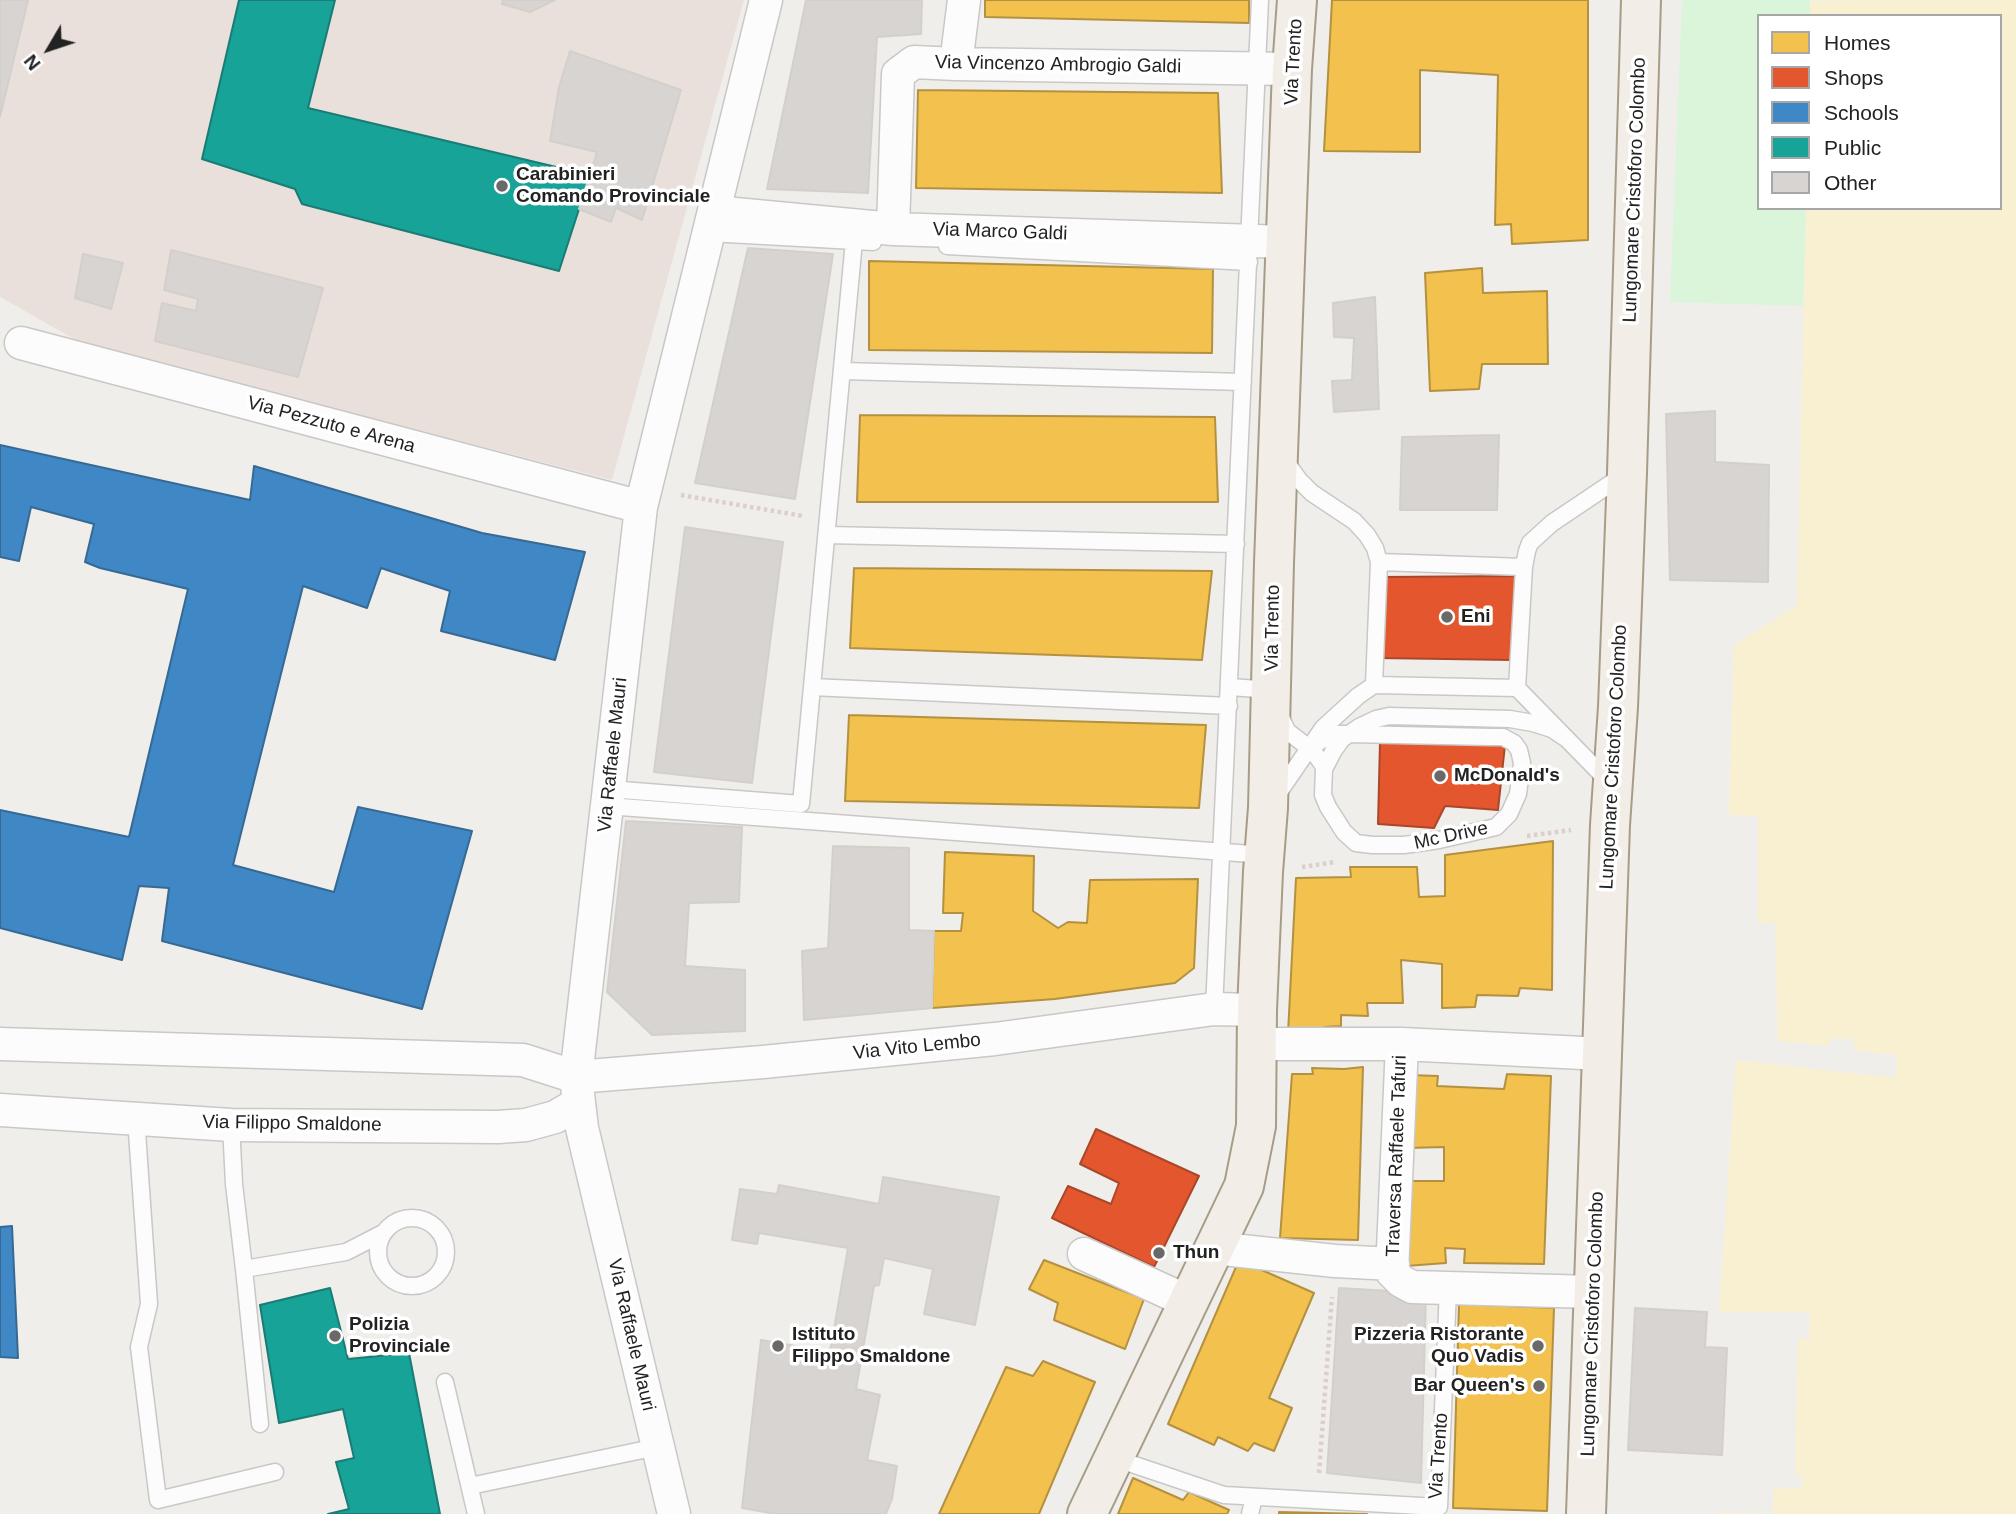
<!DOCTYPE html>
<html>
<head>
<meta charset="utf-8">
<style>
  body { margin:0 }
  #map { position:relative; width:2016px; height:1514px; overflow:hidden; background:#f0eeeb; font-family:Arial,sans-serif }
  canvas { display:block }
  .legend { position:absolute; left:1757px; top:14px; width:245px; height:196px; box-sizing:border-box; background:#fff; border:2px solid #a7a7a7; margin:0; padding:9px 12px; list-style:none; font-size:21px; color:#222 }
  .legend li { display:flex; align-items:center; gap:14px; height:35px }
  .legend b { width:35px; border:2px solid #a7a7a7 }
  .north { position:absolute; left:14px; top:14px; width:70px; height:70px; -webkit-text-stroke:5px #fff; paint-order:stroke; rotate:231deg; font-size:19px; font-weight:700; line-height:28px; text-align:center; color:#222 }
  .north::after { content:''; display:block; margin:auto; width:24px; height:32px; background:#222; clip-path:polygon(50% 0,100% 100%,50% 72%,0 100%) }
</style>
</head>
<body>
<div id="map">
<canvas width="2016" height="1514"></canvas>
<ul class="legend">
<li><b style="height:19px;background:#f2c14e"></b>Homes</li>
<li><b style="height:19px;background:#e4572e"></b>Shops</li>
<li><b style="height:19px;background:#3f88c5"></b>Schools</li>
<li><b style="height:19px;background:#17a398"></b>Public</li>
<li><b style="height:19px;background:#d7d4d2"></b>Other</li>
</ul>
<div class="north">N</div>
</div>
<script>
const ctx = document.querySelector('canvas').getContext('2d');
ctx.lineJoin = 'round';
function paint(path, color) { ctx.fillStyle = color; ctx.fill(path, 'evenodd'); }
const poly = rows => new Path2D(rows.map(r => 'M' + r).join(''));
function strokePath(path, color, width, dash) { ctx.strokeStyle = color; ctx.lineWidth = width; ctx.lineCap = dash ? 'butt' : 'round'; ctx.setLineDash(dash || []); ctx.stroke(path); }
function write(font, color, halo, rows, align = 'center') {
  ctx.font = font + ' Arial,sans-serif'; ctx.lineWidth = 7; ctx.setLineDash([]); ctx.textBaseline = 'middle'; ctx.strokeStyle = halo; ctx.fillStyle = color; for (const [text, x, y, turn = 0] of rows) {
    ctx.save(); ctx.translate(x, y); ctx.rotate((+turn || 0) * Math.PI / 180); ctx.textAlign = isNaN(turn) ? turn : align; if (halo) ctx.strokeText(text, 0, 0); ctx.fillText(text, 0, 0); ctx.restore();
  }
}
const military = poly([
  [0,0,744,0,612,480,83,344,0,297]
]);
const sand = poly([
  [2016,0,2016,1514,1717,1514,1717,1512,1772,1514,1774,1489,1802,1488,1803,1475,1795,1475,1798,1339,1809,1339,1810,1312,1719,1312,1736,1060,1895,1078,1898,1055,1854,1050,1854,1039,1829,1038,1828,1046,1778,1041,1775,922,1758,923,1758,816,1729,815,1734,646,1797,605,1806,208,2000,208,2000,16,1810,16,1810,1]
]);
const park = poly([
  [1682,0,1810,0,1810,16,1759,16,1759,208,1806,208,1803,306,1670,302]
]);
const homes = poly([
  [985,0,1249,0,1249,23,985,17,985,0],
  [1332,0,1588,0,1588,240,1512,244,1511,224,1495,225,1498,75,1420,70,1420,152,1324,151,1332,0],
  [918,90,1218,93,1222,193,916,188,918,90],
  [869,261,1213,269,1212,353,869,350,869,261],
  [1482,268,1483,293,1547,291,1548,364,1482,364,1479,389,1430,391,1425,273,1482,268],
  [860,415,1215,417,1218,502,857,502,860,415],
  [854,568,1212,571,1202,660,850,648,854,568],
  [849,715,1206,725,1199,808,845,801,849,715],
  [1553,841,1552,990,1520,988,1518,996,1477,995,1475,1007,1442,1008,1442,964,1401,960,1403,1003,1367,1003,1368,1016,1341,1015,1341,1026,1324,1027,1323,1035,1288,1033,1296,878,1351,877,1350,867,1417,867,1419,897,1445,896,1445,855,1553,841],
  [945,852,1034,856,1033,911,1058,928,1068,922,1087,923,1090,880,1198,879,1194,968,1175,983,1055,999,932,1008,934,931,961,931,963,913,943,913,945,852],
  [1363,1067,1358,1240,1280,1238,1292,1074,1313,1074,1312,1068,1344,1069,1363,1067],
  [1507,1074,1551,1076,1544,1264,1464,1263,1465,1249,1445,1248,1446,1263,1406,1266,1406,1181,1444,1181,1444,1147,1407,1148,1409,1075,1438,1076,1437,1086,1504,1089,1507,1074],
  [1044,1260,1144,1299,1125,1349,1054,1320,1058,1303,1029,1289,1044,1260],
  [1239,1260,1314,1293,1269,1398,1292,1408,1274,1451,1254,1443,1248,1451,1218,1437,1214,1445,1168,1424,1239,1260],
  [1459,1304,1554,1308,1547,1511,1453,1508,1459,1304],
  [1043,1361,1095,1382,1039,1514,939,1514,1006,1367,1033,1376,1043,1361],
  [1133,1478,1183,1500,1189,1492,1229,1510,1227,1514,1118,1514,1133,1478],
  [1279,1512,1367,1514,1279,1514,1279,1512]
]);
const shops = poly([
  [1517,576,1513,660,1377,658,1380,577,1517,576],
  [1380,742,1505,745,1498,810,1445,806,1434,828,1378,824,1380,742],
  [1096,1129,1199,1176,1154,1267,1052,1218,1068,1186,1111,1204,1119,1183,1080,1164,1096,1129]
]);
const schools = poly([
  [0,445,250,500,254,466,482,533,585,552,555,660,441,631,450,591,381,568,367,608,303,586,233,865,334,892,358,807,472,831,422,1009,162,941,169,888,139,886,122,960,0,928,0,810,129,837,188,589,100,568,85,562,94,524,31,507,19,561,0,557,0,445],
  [12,1226,18,1358,0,1357,0,1227,12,1226]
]);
const public = poly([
  [239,0,335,0,308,108,590,175,559,271,302,204,295,189,202,159,239,0],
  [330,1288,348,1359,409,1353,440,1514,328,1514,349,1509,336,1462,354,1458,343,1409,279,1423,260,1305,330,1288]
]);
const building = poly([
  [0,0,28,0,0,117,0,0],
  [503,0,555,0,530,12,502,4,503,0],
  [806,0,922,0,921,34,877,37,868,193,767,189,806,0],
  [570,51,681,90,642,220,616,208,611,222,579,209,597,152,550,141,559,87,570,51],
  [748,248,833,254,795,499,695,483,748,248],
  [171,250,323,288,298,377,155,341,162,303,196,311,198,299,164,290,171,250],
  [83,254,123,263,111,309,75,298,83,254],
  [1375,297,1379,409,1334,412,1332,381,1352,380,1354,338,1334,337,1333,303,1375,297],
  [1715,411,1715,462,1769,465,1768,582,1670,580,1666,414,1715,411],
  [1499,435,1497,510,1400,510,1402,437,1499,435],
  [685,527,783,542,752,783,654,772,685,527],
  [626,821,742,827,739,902,689,903,685,966,745,970,745,1031,652,1035,607,992,626,821],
  [833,846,909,848,909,930,934,931,932,1008,804,1020,802,951,828,948,833,846],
  [883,1177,999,1197,975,1325,924,1314,933,1269,884,1258,879,1285,874,1286,856,1389,880,1395,867,1460,897,1466,892,1499,886,1514,776,1514,742,1508,761,1340,830,1352,848,1248,759,1233,757,1244,732,1240,740,1189,777,1194,779,1185,879,1204,883,1177],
  [1339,1288,1426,1293,1421,1483,1327,1473,1339,1288],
  [1635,1308,1707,1312,1705,1347,1727,1348,1722,1455,1628,1450,1635,1308]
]);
const path = poly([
  [681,495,803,516],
  [1527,836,1571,830],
  [1302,867,1335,862],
  [1319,1473,1332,1297]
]);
const lane = poly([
  [709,233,873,242],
  [947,246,1249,262],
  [843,371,1243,382],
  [827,535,1236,544],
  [1379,562,1524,567],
  [1374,685,1517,688,1608,781],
  [812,687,854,241],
  [1230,687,1272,690],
  [1517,688,1524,567,1527,551,1530,543,1552,523,1625,474],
  [1280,715,1287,731,1313,751,1323,765,1324,769],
  [1308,748,1331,735,1338,734,1349,734,1490,737,1503,737,1514,743,1519,750,1522,763,1518,794,1509,814,1496,827,1439,840,1404,845,1372,845,1356,843,1344,832,1328,807,1323,795,1324,769,1334,750,1342,739,1349,734,1359,727,1376,719,1389,716,1510,719,1533,723,1552,729,1567,739],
  [609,789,801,804,812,687,1229,706],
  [1277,795,1323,728,1358,696,1374,685,1379,562,1375,548,1367,535,1354,521,1312,493,1299,480,1284,459],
  [607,806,1265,855],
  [1214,1009,1260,0],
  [136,1118,149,1304,139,1347,158,1500,275,1472],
  [231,1125,234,1184,244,1269],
  '378 1252a34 34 0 1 1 68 0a34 34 0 1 1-68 0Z',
  [445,1382,476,1514],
  [260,1424,244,1269,346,1252,383,1233],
  [1114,1458,1224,1495,1439,1507,1448,1288],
  [470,1486,657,1447],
  [1250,1514,1254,1497]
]);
const street = poly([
  [956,64,964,0],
  [714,212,893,229,1286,242],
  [893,229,898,74,914,62,956,64,1292,69],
  [21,343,641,507],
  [0,1044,523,1060,576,1077,763,1062,995,1039,1214,1009,1257,1010],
  [1256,1044,1402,1044,1603,1054],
  [1402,1044,1392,1272,1401,1281,1412,1287,1593,1292],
  [0,1110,231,1125,498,1127,526,1125,555,1117,579,1103],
  [1214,1248,1335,1261,1393,1264],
  [1084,1254,1189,1302],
  [674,1514,582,1128,576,1077,641,507,766,0]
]);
const primary = poly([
  [1087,1514,1244,1186,1256,1126,1257,1010,1263,872,1268,808,1274,563,1292,69,1297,0],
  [1586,1514,1610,825,1618,707,1627,473,1641,0]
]);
const markers = [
  [502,186,7,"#6a6968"],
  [1447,617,7,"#6a6968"],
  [1440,776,7,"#6a6968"],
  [1159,1253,7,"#6a6968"],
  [335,1336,7,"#6a6968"],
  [778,1346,7,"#6a6968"],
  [1538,1346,7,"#6a6968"],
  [1539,1386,7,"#6a6968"]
];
const streetNames = [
  ["Via Trento",1294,62,-87],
  ["Via Vincenzo Ambrogio Galdi",1058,65,1],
  ["Lungomare Cristoforo Colombo",1635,190,-88],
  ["Via Marco Galdi",1000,232,2],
  ["Via Pezzuto e Arena",331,425,15],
  ["Via Trento",1273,628,-89],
  ["Via Raffaele Mauri",613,755,-84],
  ["Lungomare Cristoforo Colombo",1614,757,-87],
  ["Mc Drive",1451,836,-12],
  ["Via Vito Lembo",917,1047,-6],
  ["Via Filippo Smaldone",292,1124,1],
  ["Traversa Raffaele Tafuri",1397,1156,-88],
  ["Lungomare Cristoforo Colombo",1593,1324,-88],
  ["Via Raffaele Mauri",631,1335,77],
  ["Via Trento",1439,1456,-86]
];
const poiNames = [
  ["Carabinieri",516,175],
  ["Comando Provinciale",516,197],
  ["Eni",1461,617],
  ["McDonald's",1454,776],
  ["Thun",1173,1253],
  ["Polizia",349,1325],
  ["Provinciale",349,1347],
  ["Istituto",792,1335],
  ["Filippo Smaldone",792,1357],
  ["Pizzeria Ristorante",1524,1335,"right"],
  ["Quo Vadis",1524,1357,"right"],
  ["Bar Queen's",1525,1386,"right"]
];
paint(military, '#eae0db');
paint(sand, '#f8f0d0');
paint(park, '#daf5da');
paint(homes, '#f2c14e');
strokePath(homes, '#b49141', 2);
paint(shops, '#e4572e');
strokePath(shops, '#aa472a', 2);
paint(schools, '#3f88c5');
strokePath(schools, '#366994', 2);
paint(public, '#17a398');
strokePath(public, '#1a7c75', 2);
paint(building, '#d7d4d2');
strokePath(building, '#d3d0cc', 2);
strokePath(lane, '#c9c8c7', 19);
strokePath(street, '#c9c8c7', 35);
strokePath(primary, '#a79c86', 42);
strokePath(path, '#dccecd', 4.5, [3.5, 3.5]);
strokePath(lane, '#fdfcfc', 16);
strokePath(street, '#fdfcfc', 32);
strokePath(primary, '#f3ede7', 38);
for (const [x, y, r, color] of markers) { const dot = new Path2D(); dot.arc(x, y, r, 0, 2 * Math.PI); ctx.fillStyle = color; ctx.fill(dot); strokePath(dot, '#fff', 2.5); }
write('19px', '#222', '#fff', streetNames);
write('bold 19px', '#222', '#fff', poiNames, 'left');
</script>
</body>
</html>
